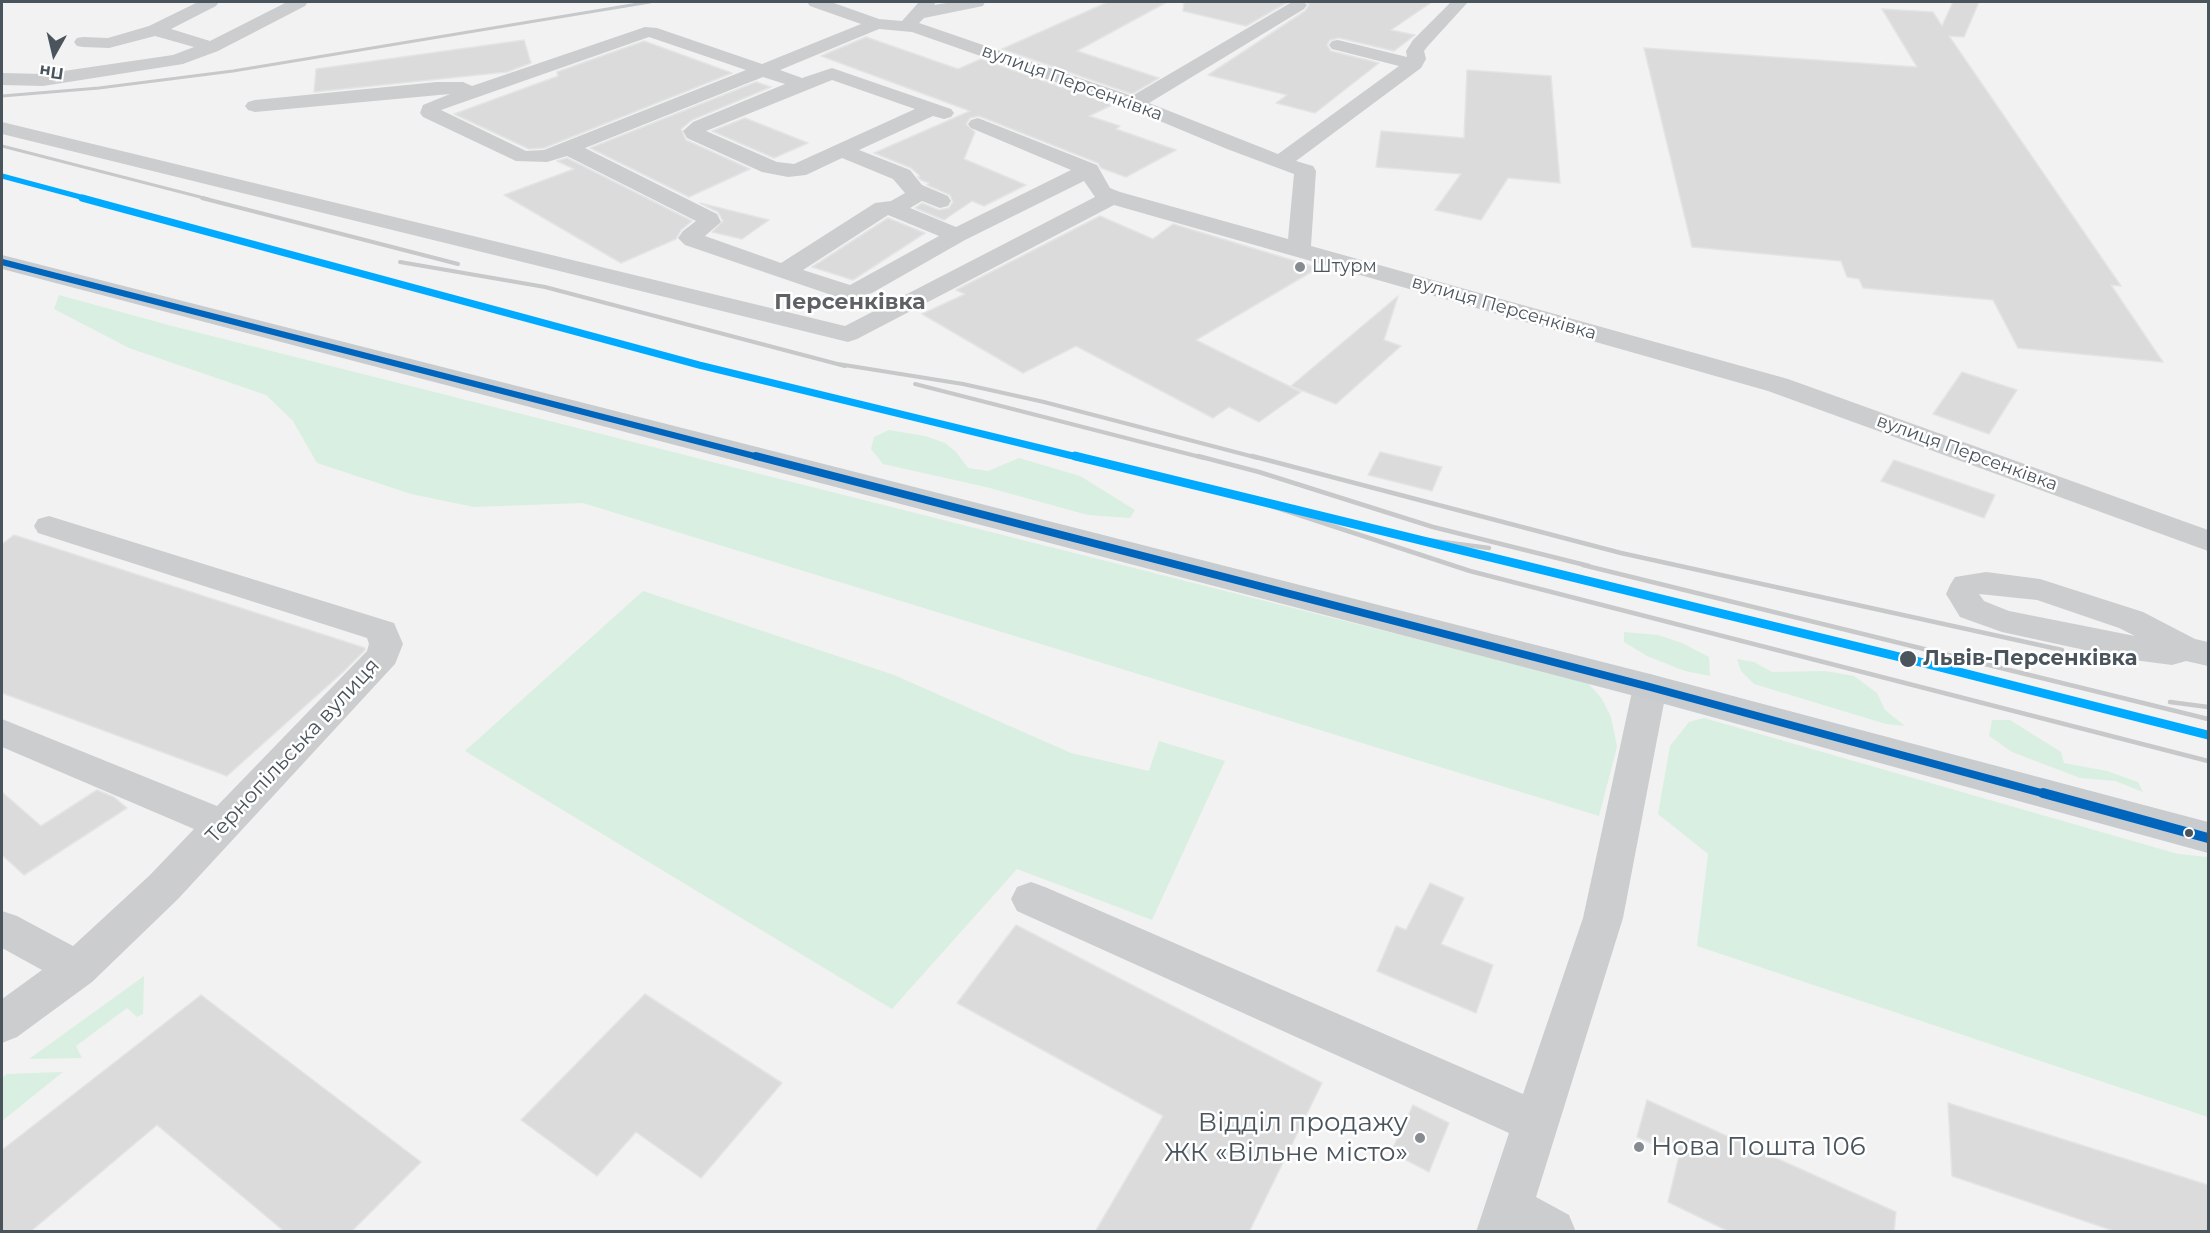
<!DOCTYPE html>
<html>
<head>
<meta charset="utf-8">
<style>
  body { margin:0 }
  #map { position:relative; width:2210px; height:1233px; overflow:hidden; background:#f2f2f2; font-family:Montserrat,sans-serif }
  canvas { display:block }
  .frame { position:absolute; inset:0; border:3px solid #4a545d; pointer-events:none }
  .north { position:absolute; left:24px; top:24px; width:60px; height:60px; -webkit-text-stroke:4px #fff; paint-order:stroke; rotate:188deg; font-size:16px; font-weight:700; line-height:24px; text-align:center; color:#4a545d }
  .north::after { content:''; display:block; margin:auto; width:21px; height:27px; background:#4a545d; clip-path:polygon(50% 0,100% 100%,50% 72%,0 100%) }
</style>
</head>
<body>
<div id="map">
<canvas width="2210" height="1233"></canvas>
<div class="frame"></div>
<div class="north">Пн</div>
</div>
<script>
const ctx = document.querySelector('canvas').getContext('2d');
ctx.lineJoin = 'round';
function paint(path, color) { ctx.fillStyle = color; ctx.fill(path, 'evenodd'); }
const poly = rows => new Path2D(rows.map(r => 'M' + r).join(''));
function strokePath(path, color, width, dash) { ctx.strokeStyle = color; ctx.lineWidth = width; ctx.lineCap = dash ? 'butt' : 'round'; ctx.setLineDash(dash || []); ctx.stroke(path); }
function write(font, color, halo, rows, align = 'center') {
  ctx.font = font + ' Montserrat,sans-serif'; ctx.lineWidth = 5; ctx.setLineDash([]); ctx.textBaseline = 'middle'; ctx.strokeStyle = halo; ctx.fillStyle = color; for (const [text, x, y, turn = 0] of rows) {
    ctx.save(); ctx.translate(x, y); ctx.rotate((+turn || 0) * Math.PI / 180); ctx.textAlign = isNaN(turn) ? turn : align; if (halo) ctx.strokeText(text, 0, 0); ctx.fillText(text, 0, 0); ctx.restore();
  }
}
const green = poly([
  [59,295,172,326,1587,682,1602,699,1611,717,1617,747,1599,816,583,503,474,507,411,494,317,463,293,421,266,395,129,348,54,309],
  [889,430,925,436,945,443,956,452,968,468,988,471,1019,458,1080,476,1135,510,1130,518,1088,515,986,487,883,464,871,449,874,437],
  [643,591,894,675,1071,753,1149,771,1159,741,1225,761,1152,920,1017,869,892,1009,465,751],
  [1624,632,1658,635,1682,643,1709,657,1710,676,1685,671,1647,656,1624,642],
  [1737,659,1754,662,1772,672,1825,671,1854,676,1877,693,1885,710,1905,726,1886,724,1754,684,1741,671],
  [1704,718,2178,854,2208,857,2208,1117,1697,946,1708,854,1658,814,1670,746,1689,722],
  [1992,720,2010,720,2061,752,2064,763,2107,771,2138,782,2143,792,2115,781,2080,778,2012,752,1989,736],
  [144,976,143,1014,137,1017,127,1008,76,1046,82,1058,29,1059],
  [63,1072,2,1121,2,1078,7,1074]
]);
const building = poly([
  [1108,2,1167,2,1077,51,1159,78,1132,94,1002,49,1108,2],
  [1184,2,1288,2,1246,26,1183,11,1184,2],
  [1307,2,1432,2,1391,30,1415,35,1394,51,1339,38,1330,40,1327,45,1331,51,1379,63,1315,113,1276,103,1287,95,1208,75,1305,11,1309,5,1307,2],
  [1953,2,1979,2,1964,37,1949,36,2121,286,2111,285,2163,362,2018,348,1993,300,1863,288,1859,279,1847,277,1841,261,1692,247,1644,48,1917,67,1882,9,1933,12,1942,26,1953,2],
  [866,37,958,69,981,59,1112,105,1089,116,1120,126,1116,129,1176,150,1126,177,1101,168,1098,163,979,116,970,118,966,124,975,132,964,159,1026,185,984,206,972,201,944,220,915,208,922,203,939,210,949,208,953,202,950,195,927,185,929,183,921,180,918,177,920,176,911,168,874,153,970,111,821,56,866,37],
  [524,40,531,63,507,72,314,92,316,69,524,40],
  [644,41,732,73,544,148,529,149,454,114,558,76,557,72,644,41],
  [1467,70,1551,76,1560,183,1508,178,1481,220,1435,210,1461,174,1376,167,1381,131,1464,138,1467,70],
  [756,82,771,87,692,120,681,129,686,140,750,169,689,197,590,148,756,82],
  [745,118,808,143,774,158,712,131,745,118],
  [567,158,692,221,681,230,676,239,621,263,504,195,574,169,557,161,567,158],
  [700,203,769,220,742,239,712,232,723,221,718,212,700,203],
  [1100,216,1153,239,1173,224,1318,268,1196,340,1301,392,1259,422,1229,407,1213,418,1076,346,1023,373,922,314,965,294,956,290,1100,216],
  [888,218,925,233,853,280,812,267,888,218],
  [1398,296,1384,340,1401,346,1336,404,1291,386,1398,296],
  [1962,372,2017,390,1989,434,1933,414,1962,372],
  [1380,452,1442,467,1432,491,1368,475,1380,452],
  [1894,460,1995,495,1984,518,1881,481,1894,460],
  [14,535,365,648,365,650,343,672,227,776,2,693,2,544,14,535],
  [97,790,114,797,127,808,24,875,2,855,2,792,41,826,97,790],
  [1430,883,1464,898,1441,944,1493,965,1476,1013,1377,971,1396,926,1406,930,1430,883],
  [1016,925,1322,1083,1249,1232,1095,1232,1163,1116,957,1003,1016,925],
  [645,994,782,1083,701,1178,636,1132,597,1176,521,1120,645,994],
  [201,995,421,1162,351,1232,285,1232,157,1125,30,1232,2,1232,2,1150,201,995],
  [1647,1100,1896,1212,1894,1232,1730,1232,1668,1202,1679,1156,1637,1137,1647,1100],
  [1948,1103,2208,1185,2208,1232,2117,1232,1952,1176,1948,1103],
  [1413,1105,1449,1123,1429,1172,1391,1152,1413,1105]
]);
const minor = poly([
  [198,2,219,2,216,6,171,29,210,41,287,2,308,2,305,6,218,51,183,64,43,86,2,85,2,73,43,74,173,55,194,47,155,36,109,48,83,47,77,46,74,42,77,38,83,37,108,38,149,26,198,2],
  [807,2,831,2,879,19,902,21,919,2,936,2,934,5,953,2,985,2,983,6,924,18,919,23,1132,96,1292,2,1304,2,1307,5,1304,9,1149,103,1278,154,1399,66,1332,49,1329,45,1332,41,1338,40,1407,57,1406,51,1413,40,1451,2,1468,2,1427,47,1424,51,1426,59,1421,68,1296,161,1313,166,1316,171,1311,246,1788,379,2208,530,2208,551,1768,391,1114,205,857,339,848,342,2,134,2,122,845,326,1095,197,1084,181,965,240,872,293,853,299,843,299,685,245,678,238,683,231,696,221,567,156,547,162,516,161,423,117,420,113,423,105,450,94,255,112,248,110,245,106,248,102,255,100,437,82,463,82,472,86,645,27,657,28,762,64,861,24,810,6,807,2],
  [879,29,912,32,1126,107,1227,149,1294,174,1288,239,1120,192,1110,188,1097,165,978,118,971,120,968,124,971,128,1071,170,956,227,910,208,922,201,940,208,948,206,951,201,948,196,922,185,910,170,859,150,933,116,944,119,951,117,954,113,951,109,832,68,802,78,780,70,879,29],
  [649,37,746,70,544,150,526,151,441,110,649,37],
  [763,77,785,84,693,122,683,131,687,138,762,172,788,177,806,175,842,158,893,179,905,193,891,201,875,203,781,263,705,236,721,222,717,214,585,148,763,77],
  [832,80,915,109,794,164,777,162,706,131,832,80],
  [888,215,939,236,850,285,803,270,888,215],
  [49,516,394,623,403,644,395,664,178,899,92,982,17,1037,2,1043,2,999,42,970,2,948,2,911,17,916,73,946,150,875,194,829,2,747,2,719,217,806,367,651,369,644,367,638,38,533,34,526,38,519,49,516],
  [1986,572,2040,579,2143,612,2195,639,2208,642,2208,666,2186,661,2172,665,2126,659,2002,632,1960,617,1946,594,1950,585,1955,577,1986,572],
  [1979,594,2037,600,2119,628,2135,636,2009,611,1984,601,1979,594],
  [1650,674,1662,678,1667,687,1623,918,1536,1197,1569,1215,1576,1232,1476,1232,1509,1133,1017,911,1011,899,1017,887,1031,882,1045,887,1523,1094,1583,918,1633,687,1638,678,1650,674]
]);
const major = poly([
  [2,255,1650,674,2208,822,2208,853,1650,700,2,269,2,255]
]);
const railFar2 = poly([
  [2,96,99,88,233,71,650,2],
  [2,146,208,199]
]);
const railFar1 = poly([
  [202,198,458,264],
  [400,262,545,287,845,366],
  [838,364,963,384,1044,402,1258,458],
  [915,384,1204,458]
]);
const rail = poly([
  [1198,456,1259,472,1433,527,1589,566],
  [1252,456,1621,553,2062,650],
  [1250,499,1470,571,2208,761],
  [1396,536,1489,548],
  [1583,565,2208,719],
  [2170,702,2208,707]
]);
const bus1Far2 = poly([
  [2,262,762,458]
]);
const bus1Far1 = poly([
  [756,456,1650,687,2049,795]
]);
const bus1 = poly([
  [2043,793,2208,838]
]);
const rail1Far2 = poly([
  [2,176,88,199]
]);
const rail1Far1 = poly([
  [82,198,699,365,1081,458]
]);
const rail1 = poly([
  [1075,456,1908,659,2208,735]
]);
const markers = [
  [1300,267,6,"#858b91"],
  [1908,659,9,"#4a545d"],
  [2189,833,5,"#4a545d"],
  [1420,1138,6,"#858b91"],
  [1639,1147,6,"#858b91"]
];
const farStreetnames = [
  ["вулиця Персенківка",1072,83,20],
  ["вулиця Персенківка",1504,308,16],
  ["вулиця Персенківка",1967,453,20]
];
const farPoinames = [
  ["Штурм",1312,267]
];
const stopNames = [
  ["Львів-Персенківка",1923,659]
];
const streetNames = [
  ["Тернопільська вулиця",293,751,-47]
];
const farDistrictnames = [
  ["Персенківка",850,303]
];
const nearPoinames = [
  ["Відділ продажу",1408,1123],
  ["ЖК «Вільне місто»",1408,1153],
  ["Нова Пошта 106",1651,1147,"left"]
];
paint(green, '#d9efe1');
paint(building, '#dbdbdc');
strokePath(building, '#e3e4e4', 1.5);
paint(minor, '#cccdcf');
paint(major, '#c8ccce');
strokePath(railFar2, '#c7c8c9', 3);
strokePath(railFar1, '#c7c8c9', 4);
strokePath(rail, '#c7c8c9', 4.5);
strokePath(bus1Far2, '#0065bd', 6);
strokePath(bus1Far1, '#0065bd', 8);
strokePath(bus1, '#0065bd', 10);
strokePath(rail1Far2, '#0af', 5);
strokePath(rail1Far1, '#0af', 7);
strokePath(rail1, '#0af', 9);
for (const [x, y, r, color] of markers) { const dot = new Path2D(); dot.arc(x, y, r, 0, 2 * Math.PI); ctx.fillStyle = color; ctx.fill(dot); strokePath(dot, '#fff', 2); }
write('18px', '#4a545d', '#fff', farStreetnames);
write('18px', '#4a545d', '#fff', farPoinames, 'left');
write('bold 21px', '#4a545d', '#fff', stopNames, 'left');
write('21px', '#4a545d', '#fff', streetNames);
write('bold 22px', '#5e6165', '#fff', farDistrictnames);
write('26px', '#4a545d', '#fff', nearPoinames, 'right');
</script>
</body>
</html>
